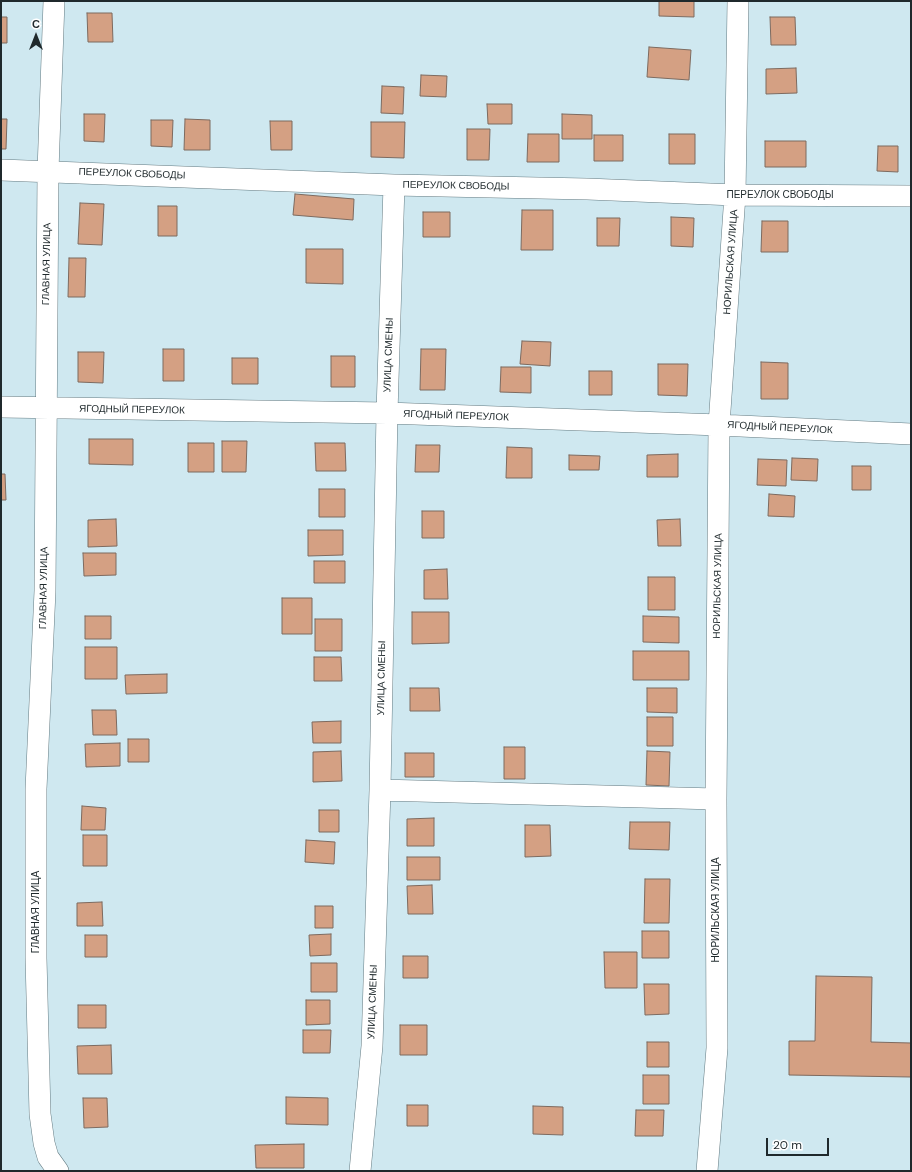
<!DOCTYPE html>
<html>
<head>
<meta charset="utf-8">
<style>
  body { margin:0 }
  #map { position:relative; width:912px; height:1172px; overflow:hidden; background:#cfe8f0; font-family:"DM Sans",sans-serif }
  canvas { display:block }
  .frame { position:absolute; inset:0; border:2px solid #1f292c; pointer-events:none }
  .north { position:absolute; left:16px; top:16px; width:40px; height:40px; -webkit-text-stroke:3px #fff; paint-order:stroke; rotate:0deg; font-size:11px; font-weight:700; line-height:16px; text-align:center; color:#1f292c }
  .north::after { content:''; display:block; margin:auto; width:14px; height:18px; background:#1f292c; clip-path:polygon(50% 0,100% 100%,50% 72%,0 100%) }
  .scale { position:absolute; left:766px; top:1138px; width:63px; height:18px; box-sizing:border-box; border:2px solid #1f292c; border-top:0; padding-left:5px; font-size:12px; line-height:14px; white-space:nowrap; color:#1f292c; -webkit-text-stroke:3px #fff; paint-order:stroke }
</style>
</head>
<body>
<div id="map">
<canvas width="912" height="1172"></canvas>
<div class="frame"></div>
<div class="north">С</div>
<div class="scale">20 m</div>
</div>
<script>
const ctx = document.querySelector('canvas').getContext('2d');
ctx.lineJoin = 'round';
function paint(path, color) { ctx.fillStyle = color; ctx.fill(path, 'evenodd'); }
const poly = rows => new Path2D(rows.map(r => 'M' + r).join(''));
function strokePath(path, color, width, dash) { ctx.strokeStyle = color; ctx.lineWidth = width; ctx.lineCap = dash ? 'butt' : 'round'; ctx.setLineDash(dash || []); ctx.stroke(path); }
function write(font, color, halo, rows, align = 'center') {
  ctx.font = font + ' "DM Sans",sans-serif'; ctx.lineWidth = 4; ctx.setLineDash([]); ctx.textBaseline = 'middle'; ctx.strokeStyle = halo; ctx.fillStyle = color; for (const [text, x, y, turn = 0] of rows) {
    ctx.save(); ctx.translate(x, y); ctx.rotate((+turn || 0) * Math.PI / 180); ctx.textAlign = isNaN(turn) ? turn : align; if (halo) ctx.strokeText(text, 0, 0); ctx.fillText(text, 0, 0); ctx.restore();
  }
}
const building = poly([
  [659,1,694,1,694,17,659,16,659,1],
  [87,13,112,13,113,42,88,42,87,13],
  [1,17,7,17,7,43,1,43,1,17],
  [770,17,795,17,796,45,771,45,770,17],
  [649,47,691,50,689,80,647,77,649,47],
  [796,68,797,93,766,94,766,69,796,68],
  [421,75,447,76,446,97,420,96,421,75],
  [382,86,404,87,403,114,381,113,382,86],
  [487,104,512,104,512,124,488,124,487,104],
  [84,114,105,114,104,142,84,141,84,114],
  [562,114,592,115,592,139,562,139,562,114],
  [1,119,7,119,6,149,1,149,1,119],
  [185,119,210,120,210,150,184,150,185,119],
  [151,120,173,120,172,147,151,146,151,120],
  [270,121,292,121,292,150,271,150,270,121],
  [371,122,405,122,404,158,371,157,371,122],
  [467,129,490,129,489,160,467,160,467,129],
  [528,134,559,134,559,162,527,162,528,134],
  [669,134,695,134,695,164,669,164,669,134],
  [594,135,623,135,623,161,594,161,594,135],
  [765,141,806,141,806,167,765,167,765,141],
  [878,146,898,146,898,172,877,171,878,146],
  [295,194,354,199,353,220,293,215,295,194],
  [80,203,104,204,102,245,78,244,80,203],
  [158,206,177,206,177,236,158,236,158,206],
  [522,210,553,210,553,250,521,250,522,210],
  [423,212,450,212,450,237,423,237,423,212],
  [671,217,694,218,693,247,671,246,671,217],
  [597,218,620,218,619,246,597,246,597,218],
  [762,221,788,221,788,252,761,252,762,221],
  [306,249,343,249,343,284,306,283,306,249],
  [69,258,86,258,85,297,68,297,69,258],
  [522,341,551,342,550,366,520,364,522,341],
  [163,349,184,349,184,381,163,381,163,349],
  [421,349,446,349,445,390,420,390,421,349],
  [78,352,104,352,103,383,78,382,78,352],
  [331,356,355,356,355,387,331,387,331,356],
  [232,358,258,358,258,384,232,384,232,358],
  [761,362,788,363,788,399,761,399,761,362],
  [658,364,688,364,687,396,658,395,658,364],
  [501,367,531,367,531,393,500,392,501,367],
  [589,371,612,371,612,395,589,395,589,371],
  [89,439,133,439,133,465,89,464,89,439],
  [222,441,247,441,246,472,222,472,222,441],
  [188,443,214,443,214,472,188,472,188,443],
  [315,443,345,443,346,471,316,471,315,443],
  [416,445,440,445,439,472,415,472,416,445],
  [507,447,532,448,532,478,506,478,507,447],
  [678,454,678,477,647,477,647,455,678,454],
  [569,455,600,456,599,470,569,470,569,455],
  [792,458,818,459,817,481,791,480,792,458],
  [758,459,787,460,786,486,757,485,758,459],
  [852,466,871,466,871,490,852,490,852,466],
  [1,474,5,474,6,500,1,500,1,474],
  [319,489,345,489,345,517,319,517,319,489],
  [769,494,795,496,794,517,768,516,769,494],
  [422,511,444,511,444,538,422,538,422,511],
  [116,519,117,546,88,547,88,520,116,519],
  [680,519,681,546,658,546,657,520,680,519],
  [308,530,343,530,343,555,308,556,308,530],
  [83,553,116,553,116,575,84,576,83,553],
  [314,561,345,561,345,583,314,583,314,561],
  [447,569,448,599,424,599,424,570,447,569],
  [648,577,675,577,675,610,648,610,648,577],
  [282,598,312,598,312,634,282,634,282,598],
  [412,612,449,612,449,643,412,644,412,612],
  [85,616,111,616,111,639,85,639,85,616],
  [643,616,679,617,679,643,643,642,643,616],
  [315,619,342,619,342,651,315,651,315,619],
  [85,647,117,647,117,679,85,679,85,647],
  [633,651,689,651,689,680,633,680,633,651],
  [314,657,341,657,342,681,314,681,314,657],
  [167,674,167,693,126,694,125,675,167,674],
  [410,688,439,688,440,711,410,711,410,688],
  [647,688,677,688,677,713,647,712,647,688],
  [92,710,116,710,117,735,93,735,92,710],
  [647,717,673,717,673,746,647,746,647,717],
  [341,721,341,743,313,743,312,722,341,721],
  [128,739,149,739,149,762,128,762,128,739],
  [120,743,120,766,86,767,85,744,120,743],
  [504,747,525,747,525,779,504,779,504,747],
  [341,751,342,781,313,782,313,752,341,751],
  [647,751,670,752,669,786,646,785,647,751],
  [405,753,434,753,434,777,405,777,405,753],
  [82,806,106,808,105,830,81,830,82,806],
  [319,810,339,810,339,832,319,832,319,810],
  [434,818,434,846,407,846,407,819,434,818],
  [630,822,670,822,669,850,629,849,630,822],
  [525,825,550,825,551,856,525,857,525,825],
  [83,835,107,835,107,866,83,866,83,835],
  [306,840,335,842,334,864,305,862,306,840],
  [407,857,440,857,440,880,407,880,407,857],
  [645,879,670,879,669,923,644,923,645,879],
  [432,885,433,914,408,914,407,886,432,885],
  [102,902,103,926,77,926,77,903,102,902],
  [315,906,333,906,333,928,315,928,315,906],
  [642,931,669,931,669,958,642,958,642,931],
  [331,934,331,955,310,956,309,935,331,934],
  [85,935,107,935,107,957,85,957,85,935],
  [604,952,637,952,637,988,605,988,604,952],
  [403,956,428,956,428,978,403,978,403,956],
  [311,963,337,963,337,992,311,992,311,963],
  [816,976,872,977,871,1042,911,1043,911,1077,789,1075,789,1041,815,1041,816,976],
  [644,984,669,984,669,1014,645,1015,644,984],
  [306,1000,330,1000,330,1024,306,1025,306,1000],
  [78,1005,106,1005,106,1028,78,1028,78,1005],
  [400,1025,427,1025,427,1055,400,1055,400,1025],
  [303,1030,331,1030,330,1053,303,1053,303,1030],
  [647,1042,669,1042,669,1067,647,1067,647,1042],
  [111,1045,112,1074,78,1074,77,1046,111,1045],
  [643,1075,669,1075,669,1104,643,1104,643,1075],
  [286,1097,328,1098,328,1125,286,1124,286,1097],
  [83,1098,107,1098,108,1127,84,1128,83,1098],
  [407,1105,428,1105,428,1126,407,1126,407,1105],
  [533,1106,563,1107,563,1135,533,1134,533,1106],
  [636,1110,664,1110,663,1136,635,1136,636,1110],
  [304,1144,304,1168,256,1168,255,1145,304,1144]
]);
const street = poly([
  [54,1,48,171,45,591,36,789,36,958,40,1114,44,1143,48,1157,58,1171],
  [1,170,394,185,587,189,735,195,911,196],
  [1,407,387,413,719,425,911,434],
  [380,790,716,799],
  [360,1171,372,1046,380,790,387,413,394,185],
  [707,1171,717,1048,716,799,719,425,735,195,738,1]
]);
const streetNames = [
  ["ПЕРЕУЛОК СВОБОДЫ",132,174,2],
  ["ПЕРЕУЛОК СВОБОДЫ",456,186,1],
  ["ПЕРЕУЛОК СВОБОДЫ",780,195],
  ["НОРИЛЬСКАЯ УЛИЦА",731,262,-86],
  ["ГЛАВНАЯ УЛИЦА",47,264,-89],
  ["УЛИЦА СМЕНЫ",389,355,-88],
  ["ЯГОДНЫЙ ПЕРЕУЛОК",132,410,1],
  ["ЯГОДНЫЙ ПЕРЕУЛОК",456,416,2],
  ["ЯГОДНЫЙ ПЕРЕУЛОК",780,428,3],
  ["НОРИЛЬСКАЯ УЛИЦА",718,586,-89],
  ["ГЛАВНАЯ УЛИЦА",44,588,-89],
  ["УЛИЦА СМЕНЫ",382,678,-89],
  ["НОРИЛЬСКАЯ УЛИЦА",716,910,-90],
  ["ГЛАВНАЯ УЛИЦА",36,912,-90],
  ["УЛИЦА СМЕНЫ",373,1002,-88]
];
paint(building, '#d4a083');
strokePath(building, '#7d6a5f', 1);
strokePath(street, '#647b82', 22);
strokePath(street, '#fff', 21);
write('10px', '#1f292c', '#fff', streetNames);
</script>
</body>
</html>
